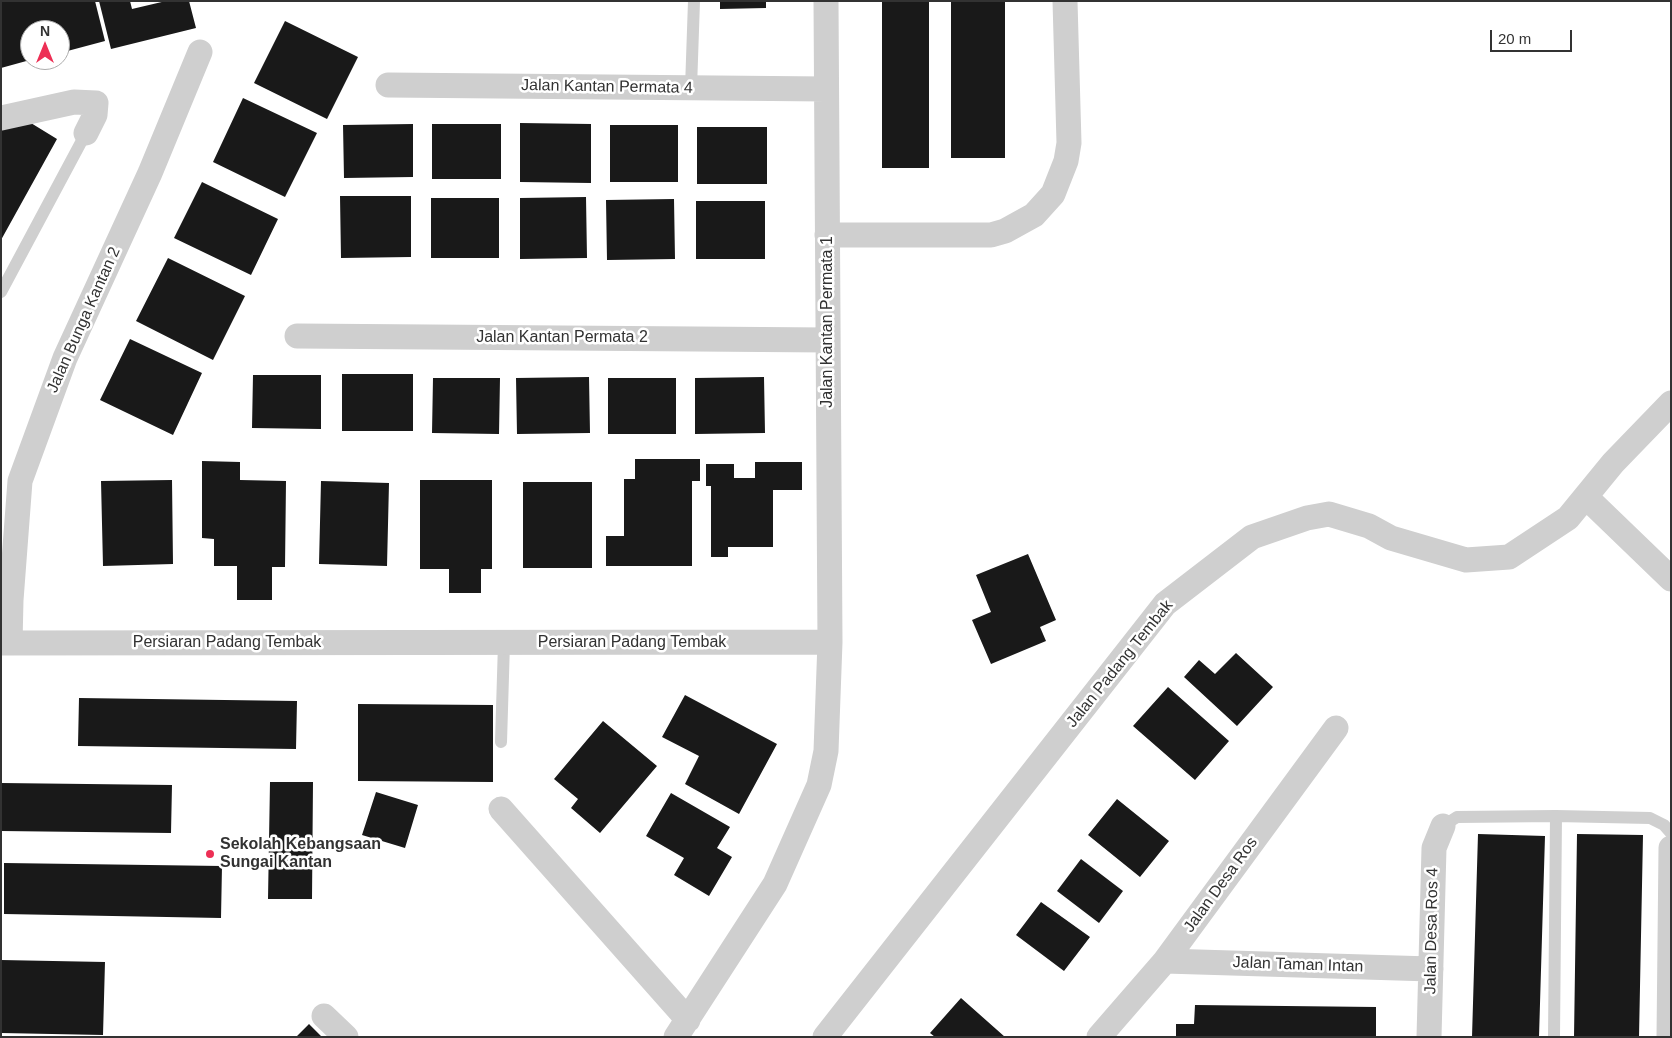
<!DOCTYPE html>
<html>
<head>
<meta charset="utf-8">
<style>
  body { margin:0 }
  #map { position:relative; width:1672px; height:1038px; overflow:hidden; background:#fff; font-family:Helvetica,sans-serif }
  canvas { display:block }
  .frame { position:absolute; inset:0; border:2px solid #323232; pointer-events:none }
  .north { position:absolute; left:20px; top:20px; width:50px; height:50px; box-sizing:border-box; background:#fff; border:1px solid #adadad; border-radius:50%; rotate:0deg; font-size:14px; font-weight:700; line-height:20px; text-align:center; color:#323232 }
  .north::after { content:''; display:block; margin:auto; width:18px; height:22px; background:#ed2f55; clip-path:polygon(50% 0,100% 100%,50% 72%,0 100%) }
  .scale { position:absolute; left:1490px; top:30px; width:82px; height:22px; box-sizing:border-box; border:2px solid #323232; border-top:0; padding-left:6px; font-size:15px; line-height:18px; white-space:nowrap; color:#323232; -webkit-text-stroke:4px #fff; paint-order:stroke }
</style>
</head>
<body>
<div id="map">
<canvas width="1672" height="1038"></canvas>
<div class="frame"></div>
<div class="north">N</div>
<div class="scale">20 m</div>
</div>
<script>
const ctx = document.querySelector('canvas').getContext('2d');
ctx.lineJoin = 'round';
function paint(path, color) { ctx.fillStyle = color; ctx.fill(path, 'evenodd'); }
const poly = rows => new Path2D(rows.map(r => 'M' + r).join(''));
function strokePath(path, color, width, dash) { ctx.strokeStyle = color; ctx.lineWidth = width; ctx.lineCap = dash ? 'butt' : 'round'; ctx.setLineDash(dash || []); ctx.stroke(path); }
function write(font, color, halo, rows, align = 'center') {
  ctx.font = font + ' Helvetica,sans-serif'; ctx.lineWidth = 5; ctx.setLineDash([]); ctx.textBaseline = 'middle'; ctx.strokeStyle = halo; ctx.fillStyle = color; for (const [text, x, y, turn = 0] of rows) {
    ctx.save(); ctx.translate(x, y); ctx.rotate((+turn || 0) * Math.PI / 180); ctx.textAlign = isNaN(turn) ? turn : align; if (halo) ctx.strokeText(text, 0, 0); ctx.fillText(text, 0, 0); ctx.restore();
  }
}
const building = poly([
  [1,1,95,1,105,41,60,53,60,30,30,30,30,60,1,68],
  [99,1,130,1,132,9,166,1,189,1,196,28,111,49],
  [720,1,766,1,766,8,720,9],
  [882,1,929,1,929,168,882,168],
  [951,1,1005,1,1005,158,951,158],
  [285,21,358,57,327,119,254,83],
  [243,98,317,133,285,197,213,162],
  [26,120,57,139,1,240,1,125],
  [520,123,591,124,591,183,520,182],
  [413,124,413,177,344,178,343,125],
  [432,124,501,124,501,179,432,179],
  [610,125,678,125,678,182,610,182],
  [697,127,767,127,767,184,697,184],
  [202,182,278,219,251,275,174,238],
  [340,196,411,196,411,257,341,258],
  [586,197,587,258,520,259,520,198],
  [431,198,499,198,499,258,431,258],
  [674,199,675,259,607,260,606,200],
  [696,201,765,201,765,259,696,259],
  [168,258,245,296,213,360,136,321],
  [130,339,202,373,173,435,100,400],
  [342,374,413,374,413,431,342,431],
  [253,375,321,375,321,429,252,428],
  [589,377,590,433,517,434,516,378],
  [764,377,765,433,695,434,695,378],
  [433,378,500,378,499,434,432,433],
  [608,378,676,378,676,434,608,434],
  [635,459,700,459,700,481,692,481,692,566,606,566,606,536,624,536,624,479,635,479],
  [202,461,240,462,240,480,286,481,285,567,272,567,272,600,237,600,237,566,214,566,214,539,202,538],
  [755,462,802,462,802,490,773,490,773,547,728,547,728,557,711,557,711,486,706,486,706,464,734,464,734,478,755,478],
  [172,480,173,564,103,566,101,481],
  [420,480,492,480,492,569,481,569,481,593,449,593,449,569,420,569],
  [321,481,389,483,387,566,319,564],
  [523,482,592,482,592,568,523,568],
  [1028,554,1056,620,1040,627,1046,641,991,664,972,620,991,612,976,575],
  [1236,653,1273,687,1237,726,1184,677,1199,660,1215,674],
  [1168,687,1229,741,1195,780,1133,726],
  [685,695,777,744,739,814,685,784,699,756,662,737],
  [79,698,297,701,296,749,78,746],
  [358,704,493,705,493,782,358,781],
  [603,721,657,766,600,833,571,808,578,799,554,779],
  [270,782,313,782,312,899,268,899],
  [1,783,172,785,171,833,1,831],
  [376,792,418,805,405,848,362,835],
  [671,793,730,827,717,848,732,857,709,896,674,875,684,858,646,836],
  [1117,799,1169,841,1140,877,1088,835],
  [1478,834,1545,836,1539,1037,1472,1037],
  [1577,834,1643,835,1639,1037,1574,1037],
  [1081,859,1123,891,1099,923,1057,891],
  [4,863,222,866,221,918,4,914],
  [1041,902,1090,937,1064,971,1016,935],
  [1,960,105,962,103,1035,1,1033],
  [961,998,1005,1037,935,1037,930,1033],
  [1195,1005,1376,1007,1376,1037,1176,1037,1176,1024,1194,1024],
  [309,1024,322,1037,296,1037]
]);
const service = poly([
  [691,88,694,1],
  [1,292,86,133],
  [501,742,504,643],
  [1443,826,1457,817,1556,816,1650,818,1664,825,1671,833],
  [1554,1037,1556,816]
]);
const minor = poly([
  [388,85,826,89],
  [1,118,74,102,96,103,95,115,86,133],
  [827,235,991,235,1005,231,1034,215,1053,194,1066,161,1069,143,1065,1],
  [297,336,828,340],
  [1586,497,1671,579],
  [1,643,830,642],
  [10,643,11,600,20,481,65,358,150,173,200,52],
  [501,809,688,1020],
  [1165,961,1431,969],
  [324,1016,346,1037],
  [676,1037,775,884,819,785,826,751,830,642,826,1],
  [825,1037,1165,604,1252,537,1307,518,1329,514,1369,526,1391,538,1466,560,1509,557,1568,518,1613,463,1671,403],
  [1099,1037,1165,961,1336,728],
  [1429,1037,1434,848,1443,826],
  [1669,1037,1671,848]
]);
const markers = [
  [210,854,5,"#ed2f55"]
];
const streetNames = [
  ["Jalan Kantan Permata 4",607,87,1],
  ["Jalan Bunga Kantan 2",84,320,-66],
  ["Jalan Kantan Permata 1",828,322,-90],
  ["Jalan Kantan Permata 2",562,338],
  ["Persiaran Padang Tembak",227,643],
  ["Persiaran Padang Tembak",632,643],
  ["Jalan Padang Tembak",1120,664,-51],
  ["Jalan Desa Ros",1221,885,-54],
  ["Jalan Desa Ros 4",1432,931,-89],
  ["Jalan Taman Intan",1298,965,2]
];
const poiNames = [
  ["Sekolah Kebangsaan",220,845],
  ["Sungai Kantan",220,863]
];
paint(building, '#191919');
strokePath(service, '#cfcfcf', 12);
strokePath(minor, '#cfcfcf', 25);
for (const [x, y, r, color] of markers) { const dot = new Path2D(); dot.arc(x, y, r, 0, 2 * Math.PI); ctx.fillStyle = color; ctx.fill(dot); strokePath(dot, '#fff', 2); }
write('16px', '#323232', '#fff', streetNames);
write('bold 16px', '#323232', '#fff', poiNames, 'left');
</script>
</body>
</html>
